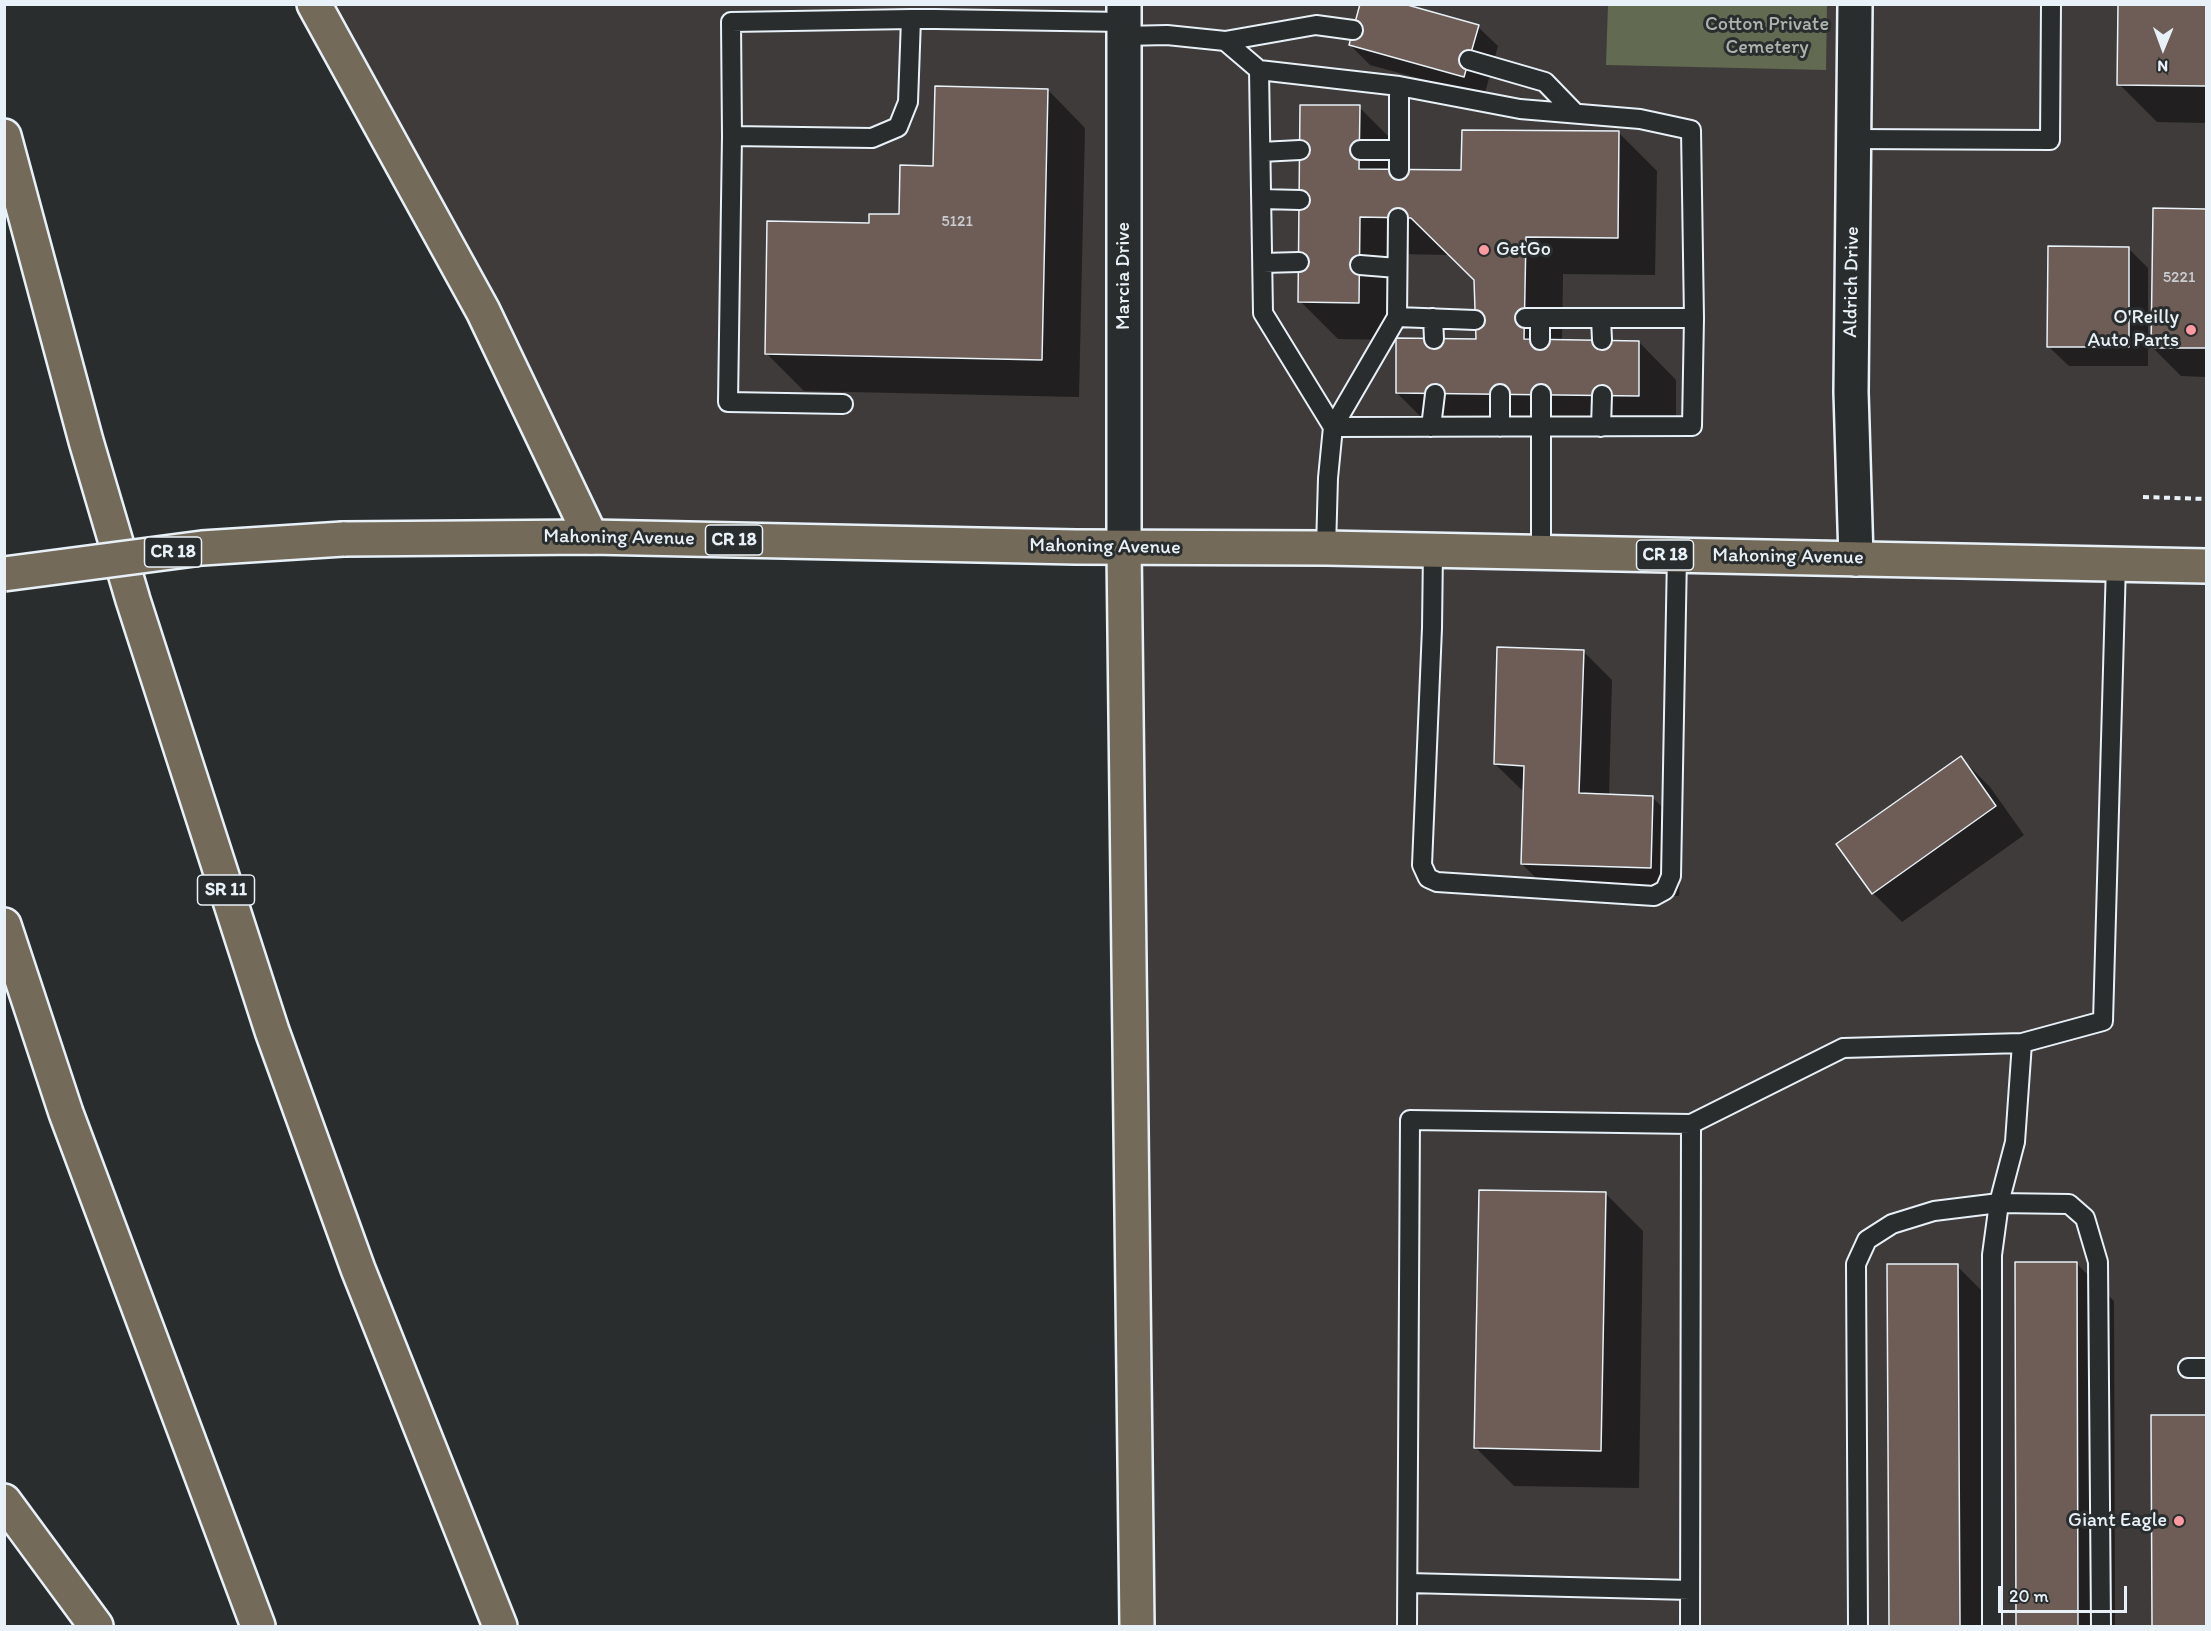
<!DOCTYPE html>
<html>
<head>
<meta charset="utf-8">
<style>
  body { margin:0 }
  #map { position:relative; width:2211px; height:1631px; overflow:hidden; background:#2a2d2e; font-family:Itim,sans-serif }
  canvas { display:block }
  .frame { position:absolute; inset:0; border:6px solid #e8f1f8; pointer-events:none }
  .north { position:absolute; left:2133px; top:18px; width:60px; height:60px; -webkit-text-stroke:4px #2a2d2e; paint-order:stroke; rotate:181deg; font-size:16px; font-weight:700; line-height:24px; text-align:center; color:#e8f1f8 }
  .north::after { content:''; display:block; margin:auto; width:21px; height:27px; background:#e8f1f8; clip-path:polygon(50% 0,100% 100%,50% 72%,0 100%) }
  .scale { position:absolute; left:1998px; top:1586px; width:129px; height:27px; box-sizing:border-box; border:3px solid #e8f1f8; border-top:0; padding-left:8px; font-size:18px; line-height:21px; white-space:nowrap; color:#e8f1f8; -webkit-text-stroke:4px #2a2d2e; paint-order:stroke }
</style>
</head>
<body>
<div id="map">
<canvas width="2211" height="1631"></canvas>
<div class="frame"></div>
<div class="north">N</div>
<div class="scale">20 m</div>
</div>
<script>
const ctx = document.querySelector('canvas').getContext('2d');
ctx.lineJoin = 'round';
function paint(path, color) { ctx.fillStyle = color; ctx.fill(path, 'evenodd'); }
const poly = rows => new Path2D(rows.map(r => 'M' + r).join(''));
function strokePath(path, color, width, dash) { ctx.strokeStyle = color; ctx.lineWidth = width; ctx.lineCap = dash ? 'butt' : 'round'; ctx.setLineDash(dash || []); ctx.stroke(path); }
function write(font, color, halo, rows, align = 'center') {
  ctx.font = font + ' Itim,sans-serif'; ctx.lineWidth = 6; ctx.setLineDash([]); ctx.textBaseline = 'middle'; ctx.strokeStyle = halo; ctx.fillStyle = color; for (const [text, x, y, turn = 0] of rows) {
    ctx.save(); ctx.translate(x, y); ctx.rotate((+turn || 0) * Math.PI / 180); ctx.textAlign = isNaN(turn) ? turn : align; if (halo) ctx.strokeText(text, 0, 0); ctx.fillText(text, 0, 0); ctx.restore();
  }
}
const built = poly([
  [314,5,2206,5,2206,1626,1137,1626,1124,548,591,537]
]);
const green = poly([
  [1608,4,1827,5,1826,70,1606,65]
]);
const shadow = poly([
  [2120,4,2206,4,2206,123,2157,122,2119,84],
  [1478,27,1498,46,1484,96,1370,65,1350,45],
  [1048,90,1085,128,1079,397,804,391,766,353,870,225,901,216,935,168],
  [1359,107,1397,145,1397,171,1463,172,1619,133,1657,171,1655,275,1563,274,1562,341,1639,342,1676,380,1676,433,1435,431,1397,393,1398,340,1338,339,1300,301],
  [1398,254,1450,255,1476,281,1477,340,1397,339],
  [2155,210,2206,211,2206,377,2181,376,2152,347],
  [2128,248,2148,268,2148,366,2069,366,2049,347],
  [1583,651,1612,680,1609,796,1652,797,1682,827,1679,896,1551,893,1522,864,1525,793,1495,764],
  [1961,758,1990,787,2024,835,1902,922,1873,893],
  [1605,1193,1643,1231,1639,1488,1514,1486,1476,1448],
  [2016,1264,2077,1264,2114,1301,2115,1626,2017,1626],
  [1888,1266,1957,1266,1995,1304,1997,1626,1890,1626],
  [2152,1416,2206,1416,2206,1626,2153,1626]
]);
const building = poly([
  [1360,4,1404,4,1479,25,1464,77,1349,45,1360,4],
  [2118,4,2206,4,2206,86,2117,85,2118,4],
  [935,86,1048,89,1042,360,765,354,767,221,869,223,869,214,899,214,900,165,933,166,935,86],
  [1300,105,1360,105,1359,169,1461,170,1462,130,1619,131,1618,238,1526,237,1524,339,1639,341,1639,396,1396,393,1396,338,1476,339,1474,280,1411,218,1360,217,1359,303,1298,302,1300,105],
  [2153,208,2206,209,2206,348,2151,348,2153,208],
  [2048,246,2129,247,2129,347,2047,347,2048,246],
  [1497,647,1584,650,1579,793,1653,796,1651,868,1521,864,1524,766,1494,764,1497,647],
  [1961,756,1996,806,1872,894,1836,844,1961,756],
  [1479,1190,1606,1192,1601,1451,1474,1448,1479,1190],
  [2015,1262,2077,1262,2078,1626,2016,1626,2015,1262],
  [1887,1264,1958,1264,1960,1626,1889,1626,1887,1264],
  [2151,1415,2206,1415,2206,1626,2152,1626,2151,1415]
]);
const path = poly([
  [2143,497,2206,499]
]);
const service = poly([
  [911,19,908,102,898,127,872,138,732,136,731,22,911,19,935,19,1124,22],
  [1124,36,1167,35,1225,41,1259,70,1263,313,1333,427,1692,426,1694,318,1691,130,1640,119,1520,109,1399,86,1259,70],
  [1225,41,1316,25,1353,30],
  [1469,60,1545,82,1575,113],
  [732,136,728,402,843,404],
  [1854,139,2050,140,2051,4],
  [1360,150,1398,150],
  [1261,152,1300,150],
  [1399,170,1399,86],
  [1262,199,1300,200],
  [1263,263,1299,262],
  [1360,265,1397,268],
  [1397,317,1475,320],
  [1433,318,1434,339],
  [1525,318,1694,318],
  [1540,318,1540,340],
  [1601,319,1602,340],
  [1431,427,1435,394],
  [1500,427,1500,394],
  [1601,427,1602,395],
  [1326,548,1328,478,1333,427,1397,317,1398,218],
  [1433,550,1432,628,1422,865,1428,878,1437,882,1654,896,1665,890,1671,876,1677,555],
  [1541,553,1541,394],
  [2188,1368,2206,1368],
  [1408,1583,1690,1590],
  [1407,1626,1410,1120,1691,1124,1843,1048,2022,1043,2103,1021,2116,564],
  [1690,1626,1691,1124],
  [1858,1626,1856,1264,1867,1240,1892,1224,1934,1211,1999,1203,2069,1204,2085,1218,2098,1262,2101,1626],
  [1992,1626,1992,1255,1999,1203,2015,1142,2022,1043]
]);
const minor = poly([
  [1855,4,1851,392,1856,559],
  [1124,548,1124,4]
]);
const primary = poly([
  [343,539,591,537,1076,547,1326,548,2206,566]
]);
const motorway = poly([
  [314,4,483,311,591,537],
  [4,136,86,441,133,600,272,1031,358,1269,500,1626],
  [1124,548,1137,1626],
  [4,925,66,1113,258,1626],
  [4,1501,96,1626]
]);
const primaryBridge = poly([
  [4,574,202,548,343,539]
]);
const markers = [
  [1484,250,6,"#ff9aa2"],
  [2191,330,6,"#ff9aa2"],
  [2179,1521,6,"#ff9aa2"]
];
const numberNames = [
  ["5121",957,222],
  ["5221",2179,278]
];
const shields = [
  [734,540,57],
  [173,552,57],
  [1665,555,57],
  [226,890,57]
];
const shieldNames = [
  ["CR 18",734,540],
  ["CR 18",173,552],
  ["CR 18",1665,555],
  ["SR 11",226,890]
];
const parkNames = [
  ["Cotton Private",1767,25],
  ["Cemetery",1767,48]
];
const poiNames = [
  ["GetGo",1496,250,"left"],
  ["O'Reilly",2179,318],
  ["Auto Parts",2179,341],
  ["Giant Eagle",2167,1521]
];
const streetNames = [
  ["Marcia Drive",1124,276,-90],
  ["Aldrich Drive",1852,282,-89],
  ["Mahoning Avenue",619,538,1],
  ["Mahoning Avenue",1105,547,1],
  ["Mahoning Avenue",1788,557,1]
];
paint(built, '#3e3b3a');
paint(green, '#626a51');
paint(shadow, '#0007');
paint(building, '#6e5d56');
strokePath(building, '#e8f1f8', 1.5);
strokePath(service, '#e8f1f8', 22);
strokePath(minor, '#e8f1f8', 38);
strokePath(primary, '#e8f1f8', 38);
strokePath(motorway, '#e8f1f8', 38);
strokePath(path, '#e8f1f8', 4, [6, 4.5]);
strokePath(service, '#2a2d2e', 18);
strokePath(minor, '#2a2d2e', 33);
strokePath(primary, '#746a5a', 33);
strokePath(motorway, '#746a5a', 33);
strokePath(primaryBridge, '#e8f1f8', 38, []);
strokePath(primaryBridge, '#746a5a', 33);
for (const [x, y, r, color] of markers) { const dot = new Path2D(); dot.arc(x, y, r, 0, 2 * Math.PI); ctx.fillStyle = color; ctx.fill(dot); strokePath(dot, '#2a2d2e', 2); }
write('16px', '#caccd0', null, numberNames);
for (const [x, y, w] of shields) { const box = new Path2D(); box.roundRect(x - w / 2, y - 15, w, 30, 4.5); ctx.fillStyle = '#2a2d2e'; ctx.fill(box); strokePath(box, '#e8f1f8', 1.5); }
write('bold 18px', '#e8f1f8', null, shieldNames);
write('20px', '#acb4ad', '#2a2d2e', parkNames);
write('20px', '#e8f1f8', '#2a2d2e', poiNames, 'right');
write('20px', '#e8f1f8', '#2a2d2e', streetNames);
</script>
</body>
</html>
